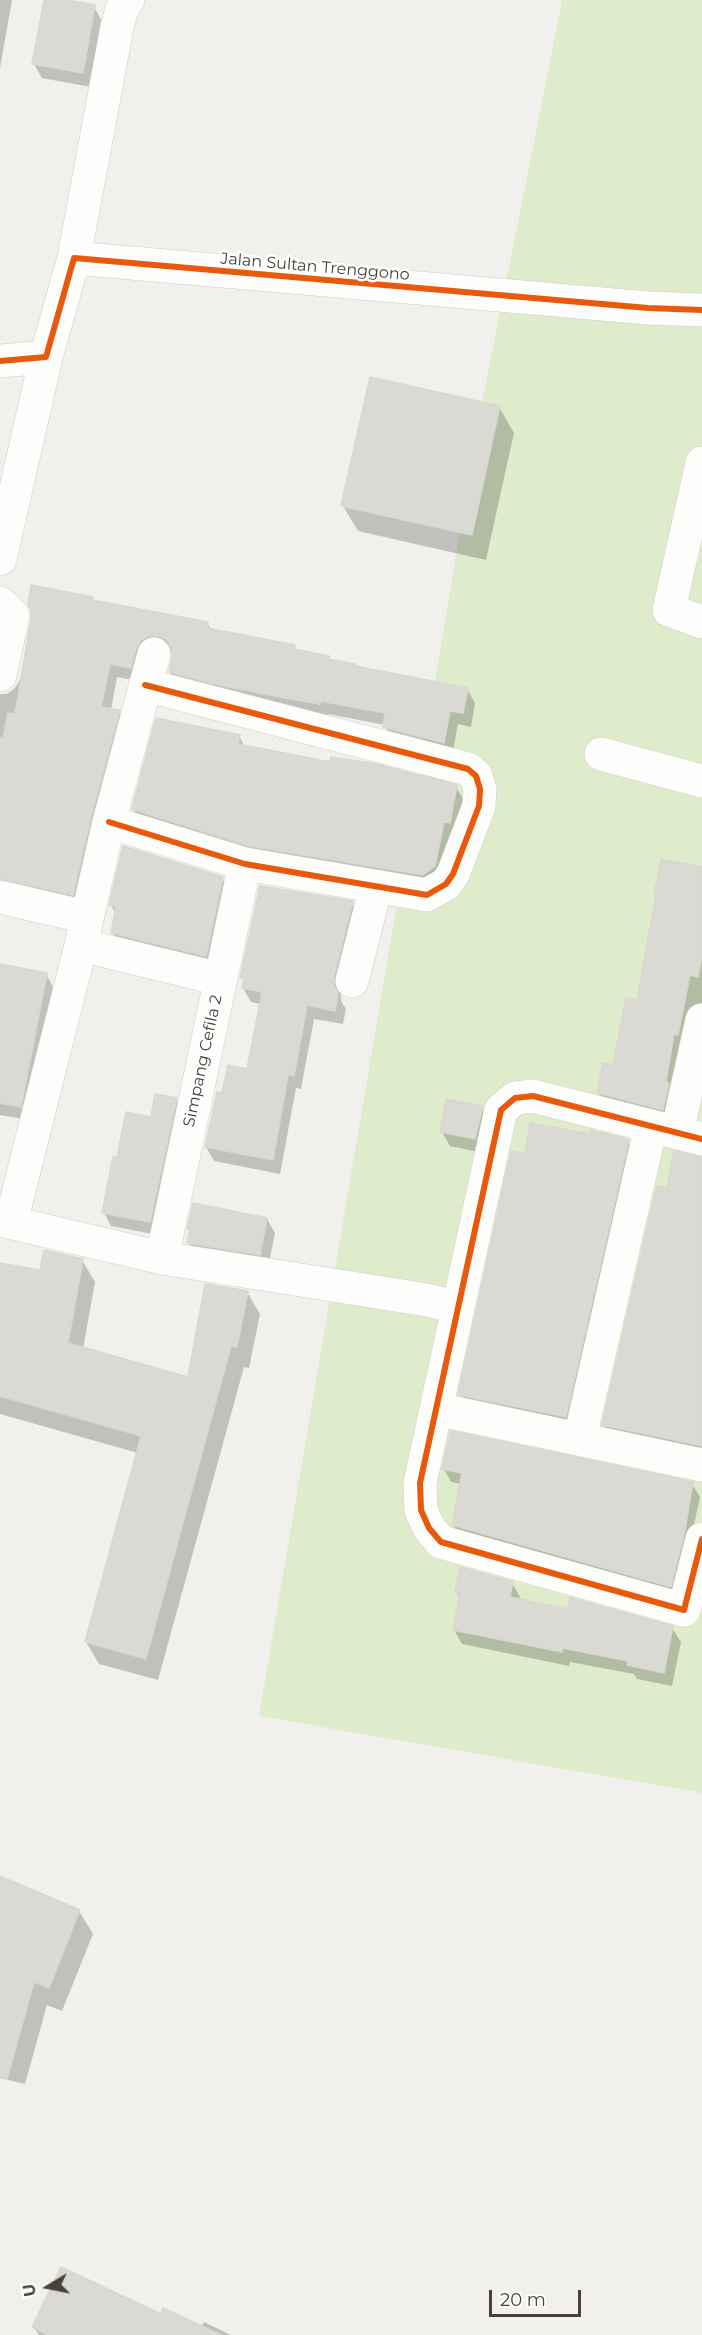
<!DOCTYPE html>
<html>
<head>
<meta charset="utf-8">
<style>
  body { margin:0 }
  #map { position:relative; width:702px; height:2335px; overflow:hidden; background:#f1f0ec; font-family:Montserrat,sans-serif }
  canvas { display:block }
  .north { position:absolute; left:18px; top:2257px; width:60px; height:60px; -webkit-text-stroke:4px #fff; paint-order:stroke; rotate:260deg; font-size:16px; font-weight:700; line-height:24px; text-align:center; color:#484137 }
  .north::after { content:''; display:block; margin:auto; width:21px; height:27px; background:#484137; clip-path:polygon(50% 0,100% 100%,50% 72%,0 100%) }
  .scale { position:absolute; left:489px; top:2290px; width:92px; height:27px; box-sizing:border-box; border:3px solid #484137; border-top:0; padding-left:8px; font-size:18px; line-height:21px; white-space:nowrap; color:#484137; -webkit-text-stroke:4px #fff; paint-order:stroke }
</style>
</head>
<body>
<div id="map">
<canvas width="702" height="2335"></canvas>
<div class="north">U</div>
<div class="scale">20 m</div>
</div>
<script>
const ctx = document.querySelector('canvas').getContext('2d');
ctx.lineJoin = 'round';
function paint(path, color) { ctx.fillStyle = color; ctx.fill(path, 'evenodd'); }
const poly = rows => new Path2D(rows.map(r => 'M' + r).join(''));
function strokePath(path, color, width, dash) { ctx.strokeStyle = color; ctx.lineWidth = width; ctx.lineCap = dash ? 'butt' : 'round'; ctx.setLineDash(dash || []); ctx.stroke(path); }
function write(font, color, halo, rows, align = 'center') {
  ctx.font = font + ' Montserrat,sans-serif'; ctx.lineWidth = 5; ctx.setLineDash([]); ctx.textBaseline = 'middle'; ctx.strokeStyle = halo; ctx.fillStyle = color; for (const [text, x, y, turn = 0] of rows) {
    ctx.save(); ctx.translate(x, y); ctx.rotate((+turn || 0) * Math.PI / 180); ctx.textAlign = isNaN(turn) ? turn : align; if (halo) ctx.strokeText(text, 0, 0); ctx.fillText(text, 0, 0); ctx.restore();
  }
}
const green = poly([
  [562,0,702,0,702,1793,259,1716,482,403]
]);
const shadow = poly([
  [0,0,12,0,0,68],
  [45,0,58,0,94,7,102,21,91,87,42,78,34,64],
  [499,407,514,433,486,560,358,531,343,506],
  [92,598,94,602,207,623,212,631,294,646,297,651,328,657,330,660,355,665,356,668,467,689,475,703,471,727,458,724,452,757,392,741,385,725,328,714,327,717,178,686,170,672,173,653,168,650,138,681,117,677,111,710,119,712,127,726,81,908,0,895,0,694,7,694,15,688,20,680,33,620],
  [239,736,245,747,456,787,464,801,443,881,259,860,142,824,133,809],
  [702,868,702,1015,670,1122,606,1105,599,1093,614,1067,638,1002,657,898,656,894],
  [222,878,230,892,214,969,121,946,113,933,116,914,111,905],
  [352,903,360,917,341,991,341,1001,346,1009,343,1024,314,1019,301,1089,296,1088,280,1174,214,1161,206,1147,223,1094,249,1071,261,1004,251,1002,243,988,244,982,242,977],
  [0,966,46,974,54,989,29,1120,0,1115],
  [176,1099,183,1113,158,1235,111,1226,104,1213,152,1119],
  [482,1108,490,1122,483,1153,450,1146,442,1132],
  [628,1141,636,1155,573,1430,468,1408,460,1394,526,1156],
  [702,1159,702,1457,611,1437,604,1425,668,1189],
  [267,1219,275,1233,268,1268,197,1257,189,1243,191,1232,189,1229],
  [82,1260,95,1282,83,1349,189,1379,247,1292,260,1314,249,1368,244,1367,158,1680,99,1664,86,1642,138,1453,0,1414,0,1264,41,1272],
  [444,1469,692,1484,700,1497,678,1599,461,1538,453,1525,461,1484,451,1482],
  [512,1583,520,1597,520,1601,672,1628,681,1642,672,1686,637,1679,634,1674,570,1662,569,1666,462,1644,454,1630,460,1598,457,1592],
  [0,1878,79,1911,93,1934,62,2011,47,2005,25,2084,0,2078],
  [161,2316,201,2327,204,2322,231,2335,39,2335,34,2327]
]);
const building = poly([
  [44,0,67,0,95,5,83,73,32,64,44,0],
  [370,377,500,406,472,535,341,506,370,377],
  [31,585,93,597,92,600,208,622,207,628,295,645,294,649,329,656,328,659,356,664,355,666,468,688,463,713,450,711,444,743,383,727,385,713,320,701,320,704,285,698,219,685,169,672,172,659,172,649,167,640,159,636,149,636,141,640,136,649,131,668,110,664,101,707,120,710,91,817,73,895,0,879,0,738,3,738,8,713,15,714,31,620,31,611,28,605,31,585],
  [156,718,240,735,238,744,330,762,331,757,376,764,457,785,450,823,444,822,435,866,423,875,249,846,132,809,156,718],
  [123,846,223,877,206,956,111,933,116,906,109,905,123,846],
  [661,859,702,867,702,956,698,977,690,975,678,1035,674,1034,666,1082,669,1083,663,1110,597,1093,603,1063,613,1065,626,998,637,1000,656,895,654,895,661,859],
  [260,886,353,901,334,976,334,985,338,994,335,1011,307,1005,294,1076,288,1075,273,1160,205,1147,217,1092,222,1093,228,1065,247,1069,262,992,242,988,244,978,240,978,260,886],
  [0,964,47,973,21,1107,0,1103,0,964],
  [155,1094,177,1098,150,1222,102,1213,113,1157,117,1157,126,1112,151,1117,155,1094],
  [446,1099,483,1106,475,1139,440,1132,446,1099],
  [530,1123,589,1134,590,1130,629,1140,566,1417,458,1395,511,1151,525,1154,530,1123],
  [674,1151,702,1157,702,1446,602,1425,657,1186,667,1188,674,1151],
  [193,1203,267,1218,260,1255,187,1243,190,1229,187,1229,193,1203],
  [44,1250,83,1259,68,1343,188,1377,205,1284,248,1291,237,1347,231,1346,146,1659,85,1642,141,1436,0,1396,0,1263,40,1270,44,1250],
  [451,1431,693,1482,685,1530,671,1587,452,1525,462,1473,442,1469,451,1431],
  [460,1567,513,1582,510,1597,568,1609,570,1598,673,1626,664,1673,627,1665,628,1661,563,1648,562,1652,453,1630,460,1593,455,1592,460,1567],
  [0,1876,80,1910,49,1988,34,1982,7,2079,0,2078,0,1876],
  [61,2267,161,2314,163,2308,221,2335,49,2335,32,2327,61,2267]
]);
const minor = poly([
  [74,258,117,27,122,9,128,0],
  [0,361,46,357,74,258,648,308,702,310],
  [702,463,669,610,702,622],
  [0,559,46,357],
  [0,603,13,616,0,675],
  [601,754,702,781],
  [109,822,245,864,427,895,446,884,453,874,479,806,480,789,476,776,468,769,145,685],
  [0,897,86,917],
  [81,945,220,979],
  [352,981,376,887],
  [677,1133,702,1020],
  [702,1139,533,1096,515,1098,501,1110,420,1483,421,1510,429,1528,441,1542,684,1610,702,1539],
  [0,1220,162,1258,427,1300,457,1307],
  [11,1222,81,945,109,822,154,654],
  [162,1258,245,864],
  [436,1409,702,1465],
  [580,1438,651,1126]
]);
const cycleway = poly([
  [0,361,46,357,74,258,648,308,702,310],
  [109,822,245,864,427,895,446,884,453,874,479,806,480,789,476,776,468,769,145,685],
  [702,1139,533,1096,515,1098,501,1110,420,1483,421,1510,429,1528,441,1542,684,1610,702,1539]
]);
const streetNames = [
  ["Jalan Sultan Trenggono",315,267,5],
  ["Simpang Cefila 2",203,1061,-78]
];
paint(green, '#dfeccc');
paint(shadow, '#0003');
paint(building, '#dbd9d4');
strokePath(building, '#dad7d1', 1.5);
strokePath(minor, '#cfcdc9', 34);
strokePath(minor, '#fdfdfc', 33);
strokePath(cycleway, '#e8590c', 6);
write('16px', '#484137', '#fff', streetNames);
</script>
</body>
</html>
